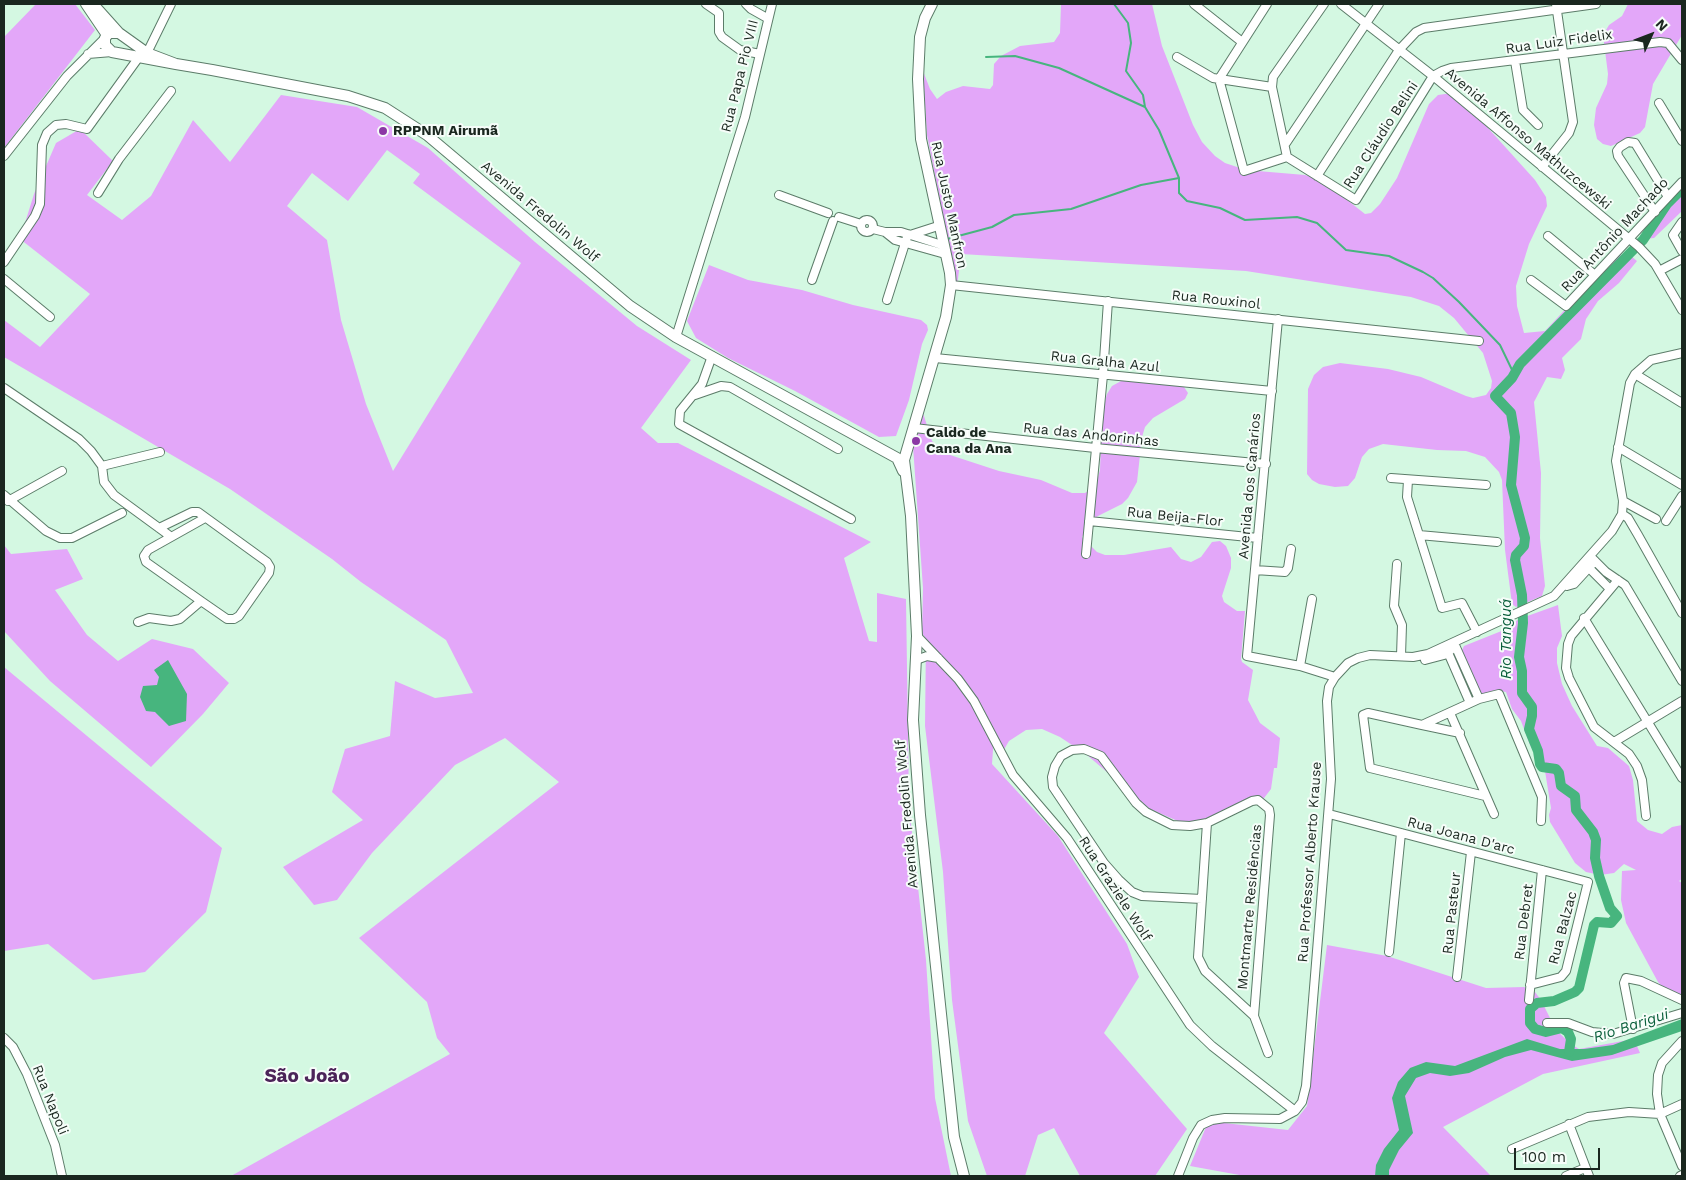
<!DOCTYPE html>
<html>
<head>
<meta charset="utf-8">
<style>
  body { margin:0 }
  #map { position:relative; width:1686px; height:1180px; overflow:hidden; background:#d4f8e2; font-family:"Work Sans",sans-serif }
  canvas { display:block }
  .frame { position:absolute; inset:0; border:5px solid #1a271f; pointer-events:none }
  .north { position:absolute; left:1626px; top:10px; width:50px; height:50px; -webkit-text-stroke:4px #f6fdf9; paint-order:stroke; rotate:47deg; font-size:14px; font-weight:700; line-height:20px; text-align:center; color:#1a271f }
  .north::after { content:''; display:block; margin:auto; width:18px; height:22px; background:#1a271f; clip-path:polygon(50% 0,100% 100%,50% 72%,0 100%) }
  .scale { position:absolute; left:1514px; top:1148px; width:86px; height:22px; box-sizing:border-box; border:2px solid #1a271f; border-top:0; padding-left:6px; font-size:15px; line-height:18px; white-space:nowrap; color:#1a271f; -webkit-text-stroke:4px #f6fdf9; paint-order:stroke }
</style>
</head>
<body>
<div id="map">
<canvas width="1686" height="1180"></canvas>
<div class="frame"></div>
<div class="north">N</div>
<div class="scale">100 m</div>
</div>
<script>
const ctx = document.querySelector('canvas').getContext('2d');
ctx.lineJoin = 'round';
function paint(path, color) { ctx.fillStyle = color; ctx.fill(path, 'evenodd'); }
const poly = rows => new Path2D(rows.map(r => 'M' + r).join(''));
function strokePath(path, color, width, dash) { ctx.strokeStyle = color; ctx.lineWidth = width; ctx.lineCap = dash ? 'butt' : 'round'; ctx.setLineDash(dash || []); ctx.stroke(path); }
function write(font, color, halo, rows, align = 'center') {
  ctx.font = font + ' "Work Sans",sans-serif'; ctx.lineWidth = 4; ctx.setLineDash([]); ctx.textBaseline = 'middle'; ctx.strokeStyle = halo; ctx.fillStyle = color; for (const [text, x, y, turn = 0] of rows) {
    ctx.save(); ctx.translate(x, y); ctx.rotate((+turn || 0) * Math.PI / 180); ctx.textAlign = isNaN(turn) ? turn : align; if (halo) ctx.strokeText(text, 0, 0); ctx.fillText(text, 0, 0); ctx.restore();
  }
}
const green = poly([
  [36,4,75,4,95,30,4,148,4,37],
  [1061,4,1152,4,1162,46,1193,125,1202,142,1215,156,1225,163,1246,170,1305,175,1323,181,1365,214,1371,213,1380,204,1397,178,1429,104,1438,95,1452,93,1466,104,1498,139,1535,180,1546,197,1547,206,1529,244,1516,286,1517,306,1524,333,1545,331,1616,255,1631,256,1637,261,1619,283,1598,301,1586,319,1581,339,1562,358,1565,370,1561,379,1547,377,1534,402,1541,473,1540,538,1545,586,1542,596,1516,607,1512,604,1505,550,1502,480,1499,472,1485,457,1466,451,1437,450,1383,444,1369,449,1362,457,1355,478,1348,486,1335,487,1319,484,1312,480,1307,474,1308,389,1314,375,1323,367,1340,363,1388,369,1421,377,1466,396,1473,398,1486,395,1491,388,1492,381,1483,353,1454,318,1439,306,1411,297,1246,271,961,254,957,287,927,135,923,71,930,89,937,99,946,92,963,86,990,89,993,85,994,64,1001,56,1020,46,1054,42,1060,33],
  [1628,4,1682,4,1682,35,1653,84,1645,127,1640,133,1611,146,1603,144,1597,139,1594,125,1596,108,1607,84,1608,74,1603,35,1609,25,1622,16],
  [281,95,357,107,428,148,535,242,637,326,691,360,641,428,658,443,678,443,871,542,844,558,869,641,877,642,877,593,906,599,909,805,926,960,935,1098,951,1176,231,1176,450,1054,437,1038,427,1002,359,938,559,782,505,738,455,765,372,853,337,900,314,905,283,867,363,820,332,792,345,749,390,736,395,681,435,698,473,693,446,640,361,582,332,559,230,489,4,357,4,320,40,347,90,294,20,239,34,194,56,143,80,129,113,161,87,195,122,220,151,196,193,120,230,162],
  [387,150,420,174,413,183,521,263,393,471,366,404,341,320,327,240,287,206,312,173,348,201],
  [1682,177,1682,211,1654,238,1645,239,1643,233,1644,228],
  [709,265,748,280,802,290,853,305,921,320,927,325,928,330,922,344,909,400,896,436,879,437,795,391,728,358,696,338,687,321],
  [1123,380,1177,383,1184,387,1188,393,1185,399,1153,418,1145,427,1142,437,1137,482,1128,498,1122,504,1092,519,1082,537,1097,552,1105,555,1124,555,1171,547,1181,559,1191,562,1201,557,1212,542,1220,541,1226,546,1231,558,1231,568,1222,596,1224,602,1237,611,1245,611,1241,659,1242,662,1253,670,1248,700,1260,723,1280,738,1277,768,1274,768,1271,789,1261,802,1197,821,1180,822,1150,809,1087,755,1060,737,1042,729,1026,730,1009,741,1002,753,1002,763,997,753,994,736,992,764,1058,836,1127,944,1139,977,1104,1033,1187,1129,1155,1176,1080,1176,1054,1128,1038,1135,1025,1176,987,1176,968,1121,952,1000,943,872,925,726,926,639,922,633,923,588,913,446,923,413,932,441,947,454,999,471,1041,480,1072,493,1085,493,1091,489,1097,481,1100,470,1102,412,1107,394,1112,386],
  [4,545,11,554,67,549,83,579,55,590,87,635,118,661,152,639,193,649,229,683,203,714,151,767,50,681,4,631],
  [1558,605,1562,636,1557,648,1557,663,1562,684,1572,706,1597,746,1608,748,1629,766,1633,780,1637,821,1648,830,1662,834,1672,827,1682,825,1682,879,1679,881,1682,883,1682,1003,1668,993,1658,982,1626,923,1621,900,1622,871,1636,870,1624,864,1614,873,1600,875,1586,872,1575,863,1550,822,1549,815,1551,808,1545,771,1530,745,1521,721,1512,709,1506,692,1495,690,1481,695,1464,659,1462,650,1464,646,1504,630,1519,619],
  [4,667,222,848,206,912,145,972,93,980,48,944,4,951],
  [1327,945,1387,956,1486,988,1524,987,1535,992,1541,1000,1556,1030,1571,1044,1579,1049,1634,1039,1640,1053,1543,1074,1443,1127,1491,1176,1245,1176,1190,1166,1206,1127,1215,1122,1288,1130,1307,1106]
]);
const water = poly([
  [168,660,187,694,186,721,169,726,155,712,146,711,140,697,143,686,157,685,159,677,154,670],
  [1682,1019,1682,1031,1612,1055,1572,1061,1531,1050,1505,1057,1469,1073,1450,1076,1430,1073,1416,1078,1405,1096,1413,1133,1399,1150,1389,1170,1389,1176,1375,1176,1376,1165,1384,1149,1399,1130,1392,1098,1398,1082,1410,1068,1426,1062,1455,1066,1527,1039,1560,1049,1584,1049,1613,1045]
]);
const stream = poly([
  [1114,4,1128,23,1131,43,1126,71,1143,95,1145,107,1159,130,1179,178,1179,193,1187,201,1220,208,1245,220,1297,217,1317,223,1346,250,1389,256,1423,272,1433,278,1459,302,1500,345,1514,374],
  [986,57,1015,56,1059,68,1145,107],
  [947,239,992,227,1014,215,1071,209,1141,185,1179,178]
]);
const river = poly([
  [1569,1052,1571,1039,1568,1032,1562,1028,1546,1032,1535,1029,1530,1023,1530,1009,1537,1003,1554,1001,1575,992,1579,988,1594,925,1597,922,1611,923,1617,916,1610,908,1599,876,1595,858,1596,840,1593,832,1576,810,1575,796,1561,786,1559,773,1556,769,1542,767,1540,764,1538,751,1529,729,1532,716,1532,707,1522,693,1522,671,1519,657,1523,623,1522,595,1515,560,1516,555,1524,546,1525,538,1511,485,1515,437,1511,413,1495,396,1512,378,1520,364,1643,240,1667,204,1682,189]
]);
const minor = poly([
  [706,4,719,13,719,32,722,37,740,50,760,54],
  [746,4,751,9,767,18],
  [1194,4,1242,42],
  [1341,4,1433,76,1639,247,1655,264,1682,310],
  [147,53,171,4],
  [88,54,112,52],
  [1177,57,1213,78,1272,87],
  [1515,61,1523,110,1538,125],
  [1219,79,1244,171,1287,157],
  [1219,79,1267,4],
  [1659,103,1682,141],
  [1286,143,1379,4],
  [4,156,67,76,105,38],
  [1287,157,1356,200,1433,76,1442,71,1451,68,1660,42,1668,43,1682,60],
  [1287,157,1272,87,1273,77,1324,4],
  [1542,167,1569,133,1573,122,1556,4],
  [1317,176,1399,50,1416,32,1424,28,1596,4],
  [98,193,119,159,171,91],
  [779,195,828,213],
  [1655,212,1618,156,1617,151,1620,147,1628,142,1635,143,1668,197],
  [839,217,861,224],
  '861 226a6 6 0 1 1 12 0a6 6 0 1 1-12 0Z',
  [1682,222,1673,235,1682,251],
  [873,229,885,232,901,232,942,245],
  [885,232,895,240,945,254],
  [910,235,938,226],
  [1548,236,1595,275],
  [4,262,35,216,40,204,42,145,47,133,56,125,66,124,87,129,139,57],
  [1659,271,1682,259],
  [4,279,50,317],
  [812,280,833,221],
  [1531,280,1566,306,1682,182],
  [951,285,1479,341],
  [887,300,908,234],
  [1278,319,1247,656,1300,666,1335,677],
  [676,337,745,117,772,4],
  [712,356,702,384,680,411,679,424,851,519],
  [935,358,1272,391],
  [1635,374,1682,403],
  [4,388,79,439,91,451,102,466,104,482,114,495,170,536],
  [695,395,721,386,730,387,838,449],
  [914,428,1095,448,1266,464],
  [1618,447,1682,485],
  [102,466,160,452],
  [1391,478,1486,485],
  [1408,480,1407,497,1442,608,1462,603,1477,632],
  [4,495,46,531,60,538,72,538,122,513],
  [8,501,62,471],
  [1623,501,1656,519],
  [1622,514,1628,518,1638,535,1682,613],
  [1089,521,1258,538],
  [1666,521,1682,496],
  [159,528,192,512,198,512,267,562,270,567,269,573,239,616,234,619,227,619,201,601,146,562,144,556,148,550,205,518],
  [1419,535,1497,542],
  [1086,554,1103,375,1108,301],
  [1590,556,1606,572,1625,585,1682,681],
  [1397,564,1394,606,1402,625,1401,656],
  [1586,565,1610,589],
  [1255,570,1285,572,1288,568,1291,549],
  [1618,580,1571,636,1568,644,1566,668,1569,678,1594,727,1629,754,1637,766,1642,780,1646,816],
  [1567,586,1574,584,1595,561],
  [1584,618,1682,778],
  [138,622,149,618,171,621,180,619,201,601],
  [917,636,958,679,974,701,1013,775,1067,838,1190,1025,1212,1046,1295,1111],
  [1454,643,1479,699],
  [1446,648,1470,703],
  [916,660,927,656,938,658],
  [1425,660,1444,655,1451,650],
  [1300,666,1312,599],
  [1450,713,1494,814],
  [1422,725,1460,733],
  [1614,742,1682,701],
  [1485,796,1370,768,1363,715,1368,713,1422,725,1479,699,1499,694,1542,797,1541,821],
  [1329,814,1588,882,1566,971,1561,977,1530,985],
  [1207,823,1198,957,1205,971,1254,1016],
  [1202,899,1142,896,1132,892,1119,880,1104,863,1053,787,1052,777,1055,766,1061,756,1072,750,1084,749,1101,756,1136,803,1146,812,1172,825,1190,826,1207,823,1252,801,1258,800,1269,809,1270,815,1254,1016,1268,1053],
  [1389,952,1401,833],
  [1457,977,1471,852],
  [1529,1000,1542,870],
  [1547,1023,1568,1023,1592,1032,1613,1034,1682,1013],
  [1633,1029,1624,983,1626,978,1641,981,1682,1000],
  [4,1038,13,1047,27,1074,55,1145,62,1176],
  [1682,1041,1662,1063,1658,1075,1657,1094,1660,1114,1682,1166],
  [1569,1124,1589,1176],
  [1512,1149,1588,1117,1629,1112,1660,1114,1682,1104],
  [1178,1176,1193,1138,1201,1125,1212,1120,1225,1118,1280,1119,1295,1111,1302,1102,1306,1086,1331,779,1327,701,1329,687,1335,677,1348,663,1358,658,1370,655,1413,657,1428,654,1554,596,1612,531,1622,514,1623,501,1616,461,1630,383,1635,374,1651,360,1682,353],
  [1566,1176,1585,1168],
  [1680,1176,1682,1175]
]);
const major = poly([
  [86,4,107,35],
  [93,4,119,33],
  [932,4,925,18,920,37,918,79,921,139,950,273,951,285,946,317,904,460,911,516,917,636,913,720,920,815,954,1137,964,1176],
  [176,64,147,53,119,33,109,33,105,38,105,45,112,52,176,64,212,70,348,96,385,108,427,135,630,306,676,337,897,458,903,471]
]);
const markers = [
  [383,131,5,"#8b37a5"],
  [916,441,5,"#8b37a5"]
];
const streetNames = [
  ["Rua Luiz Fidelix",1559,42,-8],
  ["Rua Papa Pio VIII",740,76,-76],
  ["Rua Cláudio Belini",1381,135,-57],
  ["Avenida Affonso Mathuzcewski",1528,139,40],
  ["Rua Justo Manfron",949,205,78],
  ["Avenida Fredolin Wolf",540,212,40],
  ["Rua Antônio Machado",1615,235,-47],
  ["Rua Rouxinol",1216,300,6],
  ["Rua Gralha Azul",1105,362,6],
  ["Rua das Andorinhas",1091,435,6],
  ["Avenida dos Canários",1250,486,-85],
  ["Rua Beija-Flor",1175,517,6],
  ["Avenida Fredolin Wolf",907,814,-95],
  ["Rua Joana D'arc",1461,836,15],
  ["Rua Professor Alberto Krause",1310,862,-86],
  ["Rua Graziele Wolf",1115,889,57],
  ["Montmartre Residências",1250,907,-85],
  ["Rua Pasteur",1452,913,-84],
  ["Rua Debret",1524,922,-83],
  ["Rua Balzac",1563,928,-75],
  ["Rua Napoli",50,1100,68]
];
const poiNames = [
  ["RPPNM Airumã",393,131],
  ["Caldo de",926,433],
  ["Cana da Ana",926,449]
];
const waterNames = [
  ["Rio Tanguá",1507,639,-90],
  ["Rio Barigui",1631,1026,-18]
];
const districtNames = [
  ["São João",307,1076]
];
paint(green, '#e3a7f9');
paint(water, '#47b57e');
strokePath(stream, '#47b57e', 2);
strokePath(river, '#47b57e', 10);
strokePath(minor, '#5c7c69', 10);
strokePath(major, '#5c7c69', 12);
strokePath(minor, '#fff', 8);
strokePath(major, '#fff', 10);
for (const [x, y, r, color] of markers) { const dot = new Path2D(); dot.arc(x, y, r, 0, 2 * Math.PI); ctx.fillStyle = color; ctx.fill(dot); strokePath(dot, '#f6fdf9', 2); }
write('14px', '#1a271f', '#f6fdf9', streetNames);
write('bold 14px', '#1a271f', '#f6fdf9', poiNames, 'left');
write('italic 15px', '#0a5f3b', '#f6fdf9', waterNames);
write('bold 19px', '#4c2459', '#f6fdf9', districtNames);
</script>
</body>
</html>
